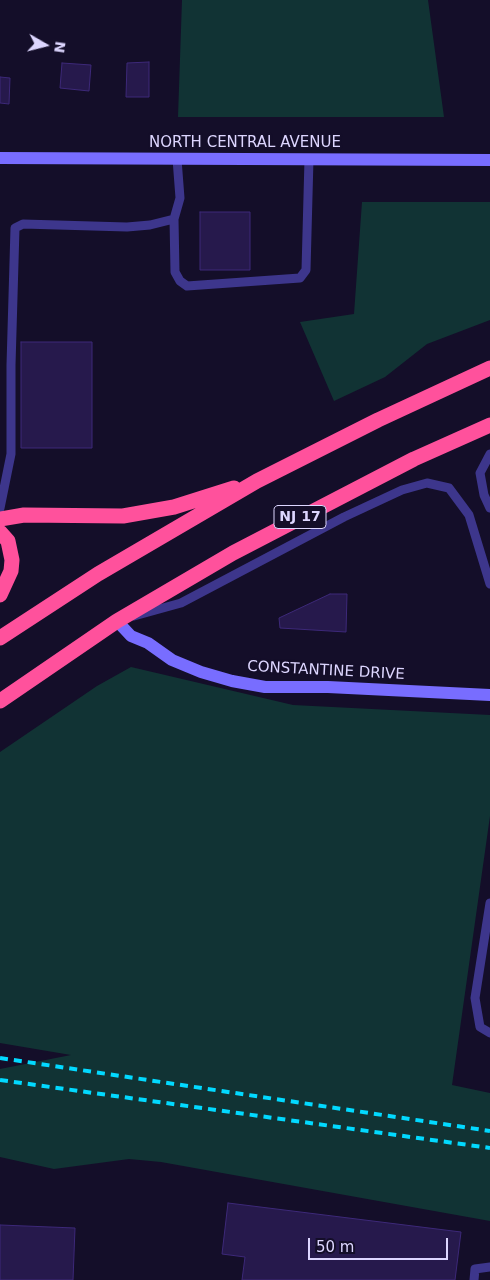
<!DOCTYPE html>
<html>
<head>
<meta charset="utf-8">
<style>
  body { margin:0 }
  #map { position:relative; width:490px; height:1280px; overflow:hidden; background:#140e29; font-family:"DejaVu Sans",sans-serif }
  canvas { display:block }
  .north { position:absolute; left:20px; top:20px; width:50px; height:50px; -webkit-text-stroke:4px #140e29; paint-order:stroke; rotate:98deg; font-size:14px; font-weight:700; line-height:20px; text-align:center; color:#ddd6ff }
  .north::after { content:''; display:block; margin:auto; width:18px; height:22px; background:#ddd6ff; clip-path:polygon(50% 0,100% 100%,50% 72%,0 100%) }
  .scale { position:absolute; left:308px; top:1238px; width:140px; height:22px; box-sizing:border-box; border:2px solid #ddd6ff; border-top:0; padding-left:6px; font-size:15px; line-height:18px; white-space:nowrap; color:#ddd6ff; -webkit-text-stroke:4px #140e29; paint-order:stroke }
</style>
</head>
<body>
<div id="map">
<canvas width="490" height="1280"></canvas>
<div class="north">N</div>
<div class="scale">50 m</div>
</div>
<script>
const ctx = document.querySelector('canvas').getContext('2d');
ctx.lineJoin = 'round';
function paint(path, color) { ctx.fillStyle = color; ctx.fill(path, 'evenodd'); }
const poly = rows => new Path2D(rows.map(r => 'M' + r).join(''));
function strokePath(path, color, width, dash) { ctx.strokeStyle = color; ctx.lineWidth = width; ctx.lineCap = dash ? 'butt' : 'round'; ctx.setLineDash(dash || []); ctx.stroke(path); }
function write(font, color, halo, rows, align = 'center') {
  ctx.font = font + ' "DejaVu Sans",sans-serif'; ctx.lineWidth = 4.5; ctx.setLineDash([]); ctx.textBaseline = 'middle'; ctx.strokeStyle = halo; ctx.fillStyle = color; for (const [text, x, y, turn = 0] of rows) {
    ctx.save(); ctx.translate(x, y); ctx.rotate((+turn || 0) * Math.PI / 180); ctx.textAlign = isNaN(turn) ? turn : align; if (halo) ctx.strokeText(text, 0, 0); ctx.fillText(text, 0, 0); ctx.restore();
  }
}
const green = poly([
  [182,0,428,0,444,117,178,117],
  [362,202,490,202,490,320,427,344,385,377,334,401,300,322,354,314],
  [131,667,293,705,490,715,490,816,452,1085,490,1093,490,1221,161,1162,129,1159,54,1169,0,1157,0,1069,71,1055,0,1043,0,752,97,686]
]);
const building = poly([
  [149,62,149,97,126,97,127,63,149,62],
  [62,63,91,65,89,91,60,88,62,63],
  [0,77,10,78,9,104,0,103,0,77],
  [200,212,250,212,250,270,200,270,200,212],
  [21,342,92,342,92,448,21,448,21,342],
  [330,594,347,594,346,632,280,628,279,618,330,594],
  [228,1203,461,1232,455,1280,242,1280,245,1257,222,1254,228,1203],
  [0,1225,75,1228,73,1280,0,1280,0,1225]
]);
const lane = poly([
  [174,219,175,272,180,281,187,286,300,278,306,270,309,159],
  [490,454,480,473,484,495,490,508],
  [0,508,11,454,11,365,15,228,23,224,127,227,150,225,174,219,180,198,177,159],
  [134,616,181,603,344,517,402,490,427,483,449,488,469,515,490,584],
  [490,903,475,998,480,1027,490,1033],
  [474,1280,475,1269,490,1267]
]);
const secondary = poly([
  [0,158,490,160],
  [117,621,131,636,148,643,172,660,201,672,232,681,265,687,328,687,490,695]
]);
const highway = poly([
  [0,519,24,515,123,516,174,507,234,488],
  [0,532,8,541,12,560,11,571,0,595],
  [0,638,98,574,257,481,378,420,490,368],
  [0,701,117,621,233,553,414,459,490,425]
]);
const rail = poly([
  [0,1058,490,1131],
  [0,1080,490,1148]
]);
const shields = [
  [300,517,52]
];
const shieldNames = [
  ["NJ 17",300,517]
];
const streetNames = [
  ["NORTH CENTRAL AVENUE",245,143],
  ["CONSTANTINE DRIVE",326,671,3]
];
paint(green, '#113334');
paint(building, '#26194c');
strokePath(building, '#3d2979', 1);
strokePath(lane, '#3d368c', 9);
strokePath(secondary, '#786dff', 12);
strokePath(highway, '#ff519c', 15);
strokePath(rail, '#02d9ff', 4, [8, 6]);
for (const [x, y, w] of shields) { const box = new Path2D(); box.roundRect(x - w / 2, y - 11.5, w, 23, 4); ctx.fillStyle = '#140e29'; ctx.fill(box); strokePath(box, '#ddd6ff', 1); }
write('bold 14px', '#ddd6ff', null, shieldNames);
write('15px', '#ddd6ff', '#140e29', streetNames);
</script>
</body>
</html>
